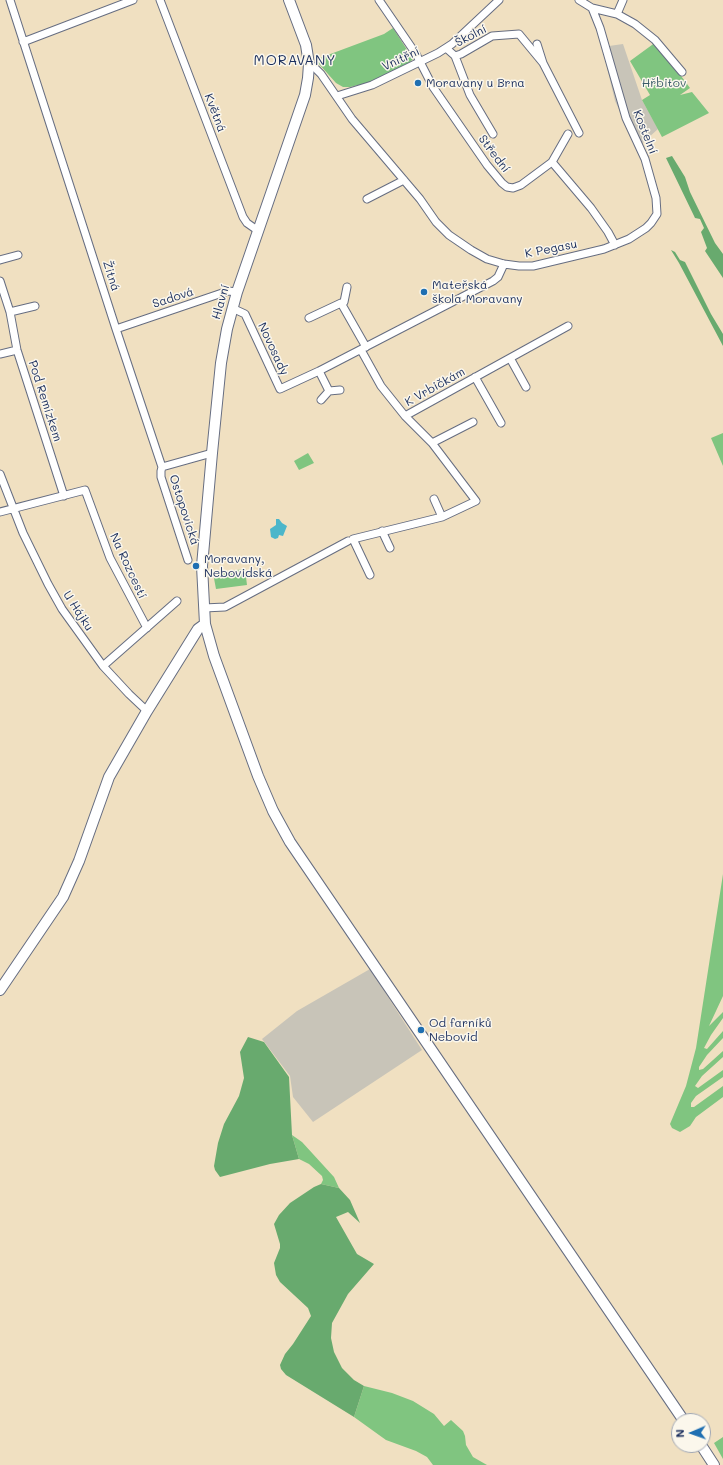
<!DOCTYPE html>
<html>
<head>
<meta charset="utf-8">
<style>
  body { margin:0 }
  #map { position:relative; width:723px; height:1465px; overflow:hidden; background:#f0e0c1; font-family:Mali,sans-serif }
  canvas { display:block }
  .north { position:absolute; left:671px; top:1413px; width:40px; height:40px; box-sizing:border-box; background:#fbf7ec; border:1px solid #a1a7b3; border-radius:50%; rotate:268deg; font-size:11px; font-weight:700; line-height:16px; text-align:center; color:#1b2f5e }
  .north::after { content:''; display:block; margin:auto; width:14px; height:18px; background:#1f6fb2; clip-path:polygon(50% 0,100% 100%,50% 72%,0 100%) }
</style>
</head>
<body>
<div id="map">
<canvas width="723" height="1465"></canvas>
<div class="north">N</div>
</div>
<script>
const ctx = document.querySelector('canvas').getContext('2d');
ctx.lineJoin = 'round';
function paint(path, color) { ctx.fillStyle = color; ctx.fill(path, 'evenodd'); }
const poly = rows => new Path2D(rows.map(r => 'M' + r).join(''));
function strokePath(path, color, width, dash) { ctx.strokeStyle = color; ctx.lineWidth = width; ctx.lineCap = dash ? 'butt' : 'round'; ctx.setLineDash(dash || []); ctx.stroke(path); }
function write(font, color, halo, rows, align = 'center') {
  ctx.font = font + ' Mali,sans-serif'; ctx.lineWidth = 3; ctx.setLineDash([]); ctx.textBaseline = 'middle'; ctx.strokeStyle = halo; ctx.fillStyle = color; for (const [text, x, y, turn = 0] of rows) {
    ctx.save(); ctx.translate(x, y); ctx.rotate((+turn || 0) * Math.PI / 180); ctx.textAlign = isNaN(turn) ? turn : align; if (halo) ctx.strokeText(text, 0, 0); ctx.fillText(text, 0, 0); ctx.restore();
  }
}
const industrial = poly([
  [623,44,642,100,658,129,637,148,615,101,602,47],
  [370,969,422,1050,313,1122,293,1097,290,1076,262,1039,297,1011]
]);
const green = poly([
  [393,28,413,59,408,64,383,77,359,87,358,85,350,87,343,87,336,83,319,64,317,59,384,34],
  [656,42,690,88,680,95,692,92,709,113,662,137,642,100,650,95,630,61],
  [723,433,723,466,711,438],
  [308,453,314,463,299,470,294,461],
  [245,569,247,585,216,589,213,573],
  [723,874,723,996,709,1026,723,1012,723,1018,711,1035,704,1048,707,1049,723,1031,723,1038,707,1055,699,1067,699,1070,703,1069,723,1051,723,1057,702,1076,695,1086,698,1088,723,1070,723,1077,696,1096,691,1103,691,1107,694,1107,723,1086,723,1097,696,1117,690,1126,680,1132,672,1128,670,1124,686,1086,696,1048],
  [292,1135,302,1142,334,1177,339,1188,321,1184,323,1180,322,1176,309,1164,299,1159],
  [364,1386,392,1393,413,1401,434,1414,444,1426,451,1420,463,1431,465,1436,466,1445,473,1457,487,1465,433,1465,427,1457,416,1451,386,1440,379,1435,354,1417],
  [723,1437,723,1459,714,1443]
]);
const forest = poly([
  [672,156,685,177,690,192,715,243,723,254,723,278,705,251,707,248,701,232,704,228,700,219,695,218,666,158],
  [671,250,675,252,680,260,685,262,711,314,723,334,723,346,679,263],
  [248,1037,264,1042,289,1077,292,1135,299,1159,270,1164,220,1177,215,1170,214,1166,218,1143,224,1124,239,1096,244,1078,240,1052],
  [321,1184,339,1188,350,1200,360,1223,348,1212,336,1217,357,1254,374,1264,348,1294,332,1323,331,1338,334,1352,342,1368,354,1380,364,1386,354,1417,286,1375,281,1369,280,1365,285,1354,293,1344,311,1316,308,1308,280,1282,276,1275,274,1263,280,1248,280,1244,274,1224,279,1215,290,1203,314,1187]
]);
const water = poly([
  [276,519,279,519,282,523,287,526,283,536,279,535,278,538,275,539,271,537,270,529,276,525]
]);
const street = poly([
  [10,0,116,329,162,467,212,453],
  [160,0,243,217,247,223,257,230],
  [379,0,416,54,433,87,487,165,502,183,507,187,513,188,521,185,552,162,591,208,608,232,615,245],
  [579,0,592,8,617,14,635,24,655,40,682,72],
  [617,14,623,0],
  [23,42,133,0],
  [537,44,543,63,579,133],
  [446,48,455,56,461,54,492,36,519,34,543,63],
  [455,56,470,95,493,134],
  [309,64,315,68,321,74,352,119,420,199,436,222,449,235,471,250,487,259,504,264,519,266,533,266,604,249,629,239,646,228,651,223,657,214,656,198,645,159,626,118,600,28,592,8],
  [337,96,372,85,438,53,452,44,499,0],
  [552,162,568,134],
  [367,199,404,180],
  [0,260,18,255],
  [0,281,10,312,17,350,64,496],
  [341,303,344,302,347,287],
  [232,308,245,314,280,389,319,371,493,281,498,277,504,264],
  [10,312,35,306],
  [309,318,341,303,366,347],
  [116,329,228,291,237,292],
  [361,350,381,386,405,416,432,443,476,501,442,517,353,539,370,575],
  [0,354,17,350],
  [510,358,526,387],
  [319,371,329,391,340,390],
  [475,377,501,423],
  [321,400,329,391],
  [405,416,568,326],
  [432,443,473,422],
  [162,467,161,471,161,477,188,560],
  [0,474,23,533,48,584,62,609,103,666,129,694,147,711],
  [434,499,442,517],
  [0,512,85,490,110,558,147,628],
  [382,531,390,548],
  [204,608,225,607,348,541],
  [103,666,177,601]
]);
const secondary = poly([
  [289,0,306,45,309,64,308,78,305,95,237,292,227,329,221,363,212,453,202,566,205,624,214,656,258,776,273,811,290,842,684,1421],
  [0,990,63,897,79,861,109,777,147,711,198,629,205,624],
  [701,1445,714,1465]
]);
const markers = [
  [418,83,4,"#1f6fb2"],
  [424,292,4,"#1f6fb2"],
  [196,566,4,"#1f6fb2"],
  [421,1030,4,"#1f6fb2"]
];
const streetNames = [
  ["Školní",471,36,-27],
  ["Vnitřní",401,59,-25],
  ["Květná",215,113,69],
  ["Kostelní",645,132,68],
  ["Střední",494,154,53],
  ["K Pegasu",551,249,-11],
  ["Žitná",111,276,72],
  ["Sadová",173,298,-18],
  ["Hlavní",221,302,-74],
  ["Novosady",273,349,65],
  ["K Vrbičkám",435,387,-29],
  ["Pod Remízkem",45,401,72],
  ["Ostopovická",184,510,72],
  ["Na Rozcestí",128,566,65],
  ["U Hájku",78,611,57]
];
const poiNames = [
  ["Moravany u Brna",426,83],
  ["Mateřská",432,285],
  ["škola Moravany",432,299],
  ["Moravany,",204,559],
  ["Nebovidská",204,573],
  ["Od farníků",429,1023],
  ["Nebovid",429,1037]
];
const parkNames = [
  ["Hřbitov",664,83]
];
const quarterNames = [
  ["MORAVANY",295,61]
];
paint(industrial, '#c8c4b8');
paint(green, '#80c580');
paint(forest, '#68aa6e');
paint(water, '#4cb6ca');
strokePath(street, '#666d81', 9);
strokePath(secondary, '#666d81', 12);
strokePath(street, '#fff', 7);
strokePath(secondary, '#fff', 10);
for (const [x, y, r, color] of markers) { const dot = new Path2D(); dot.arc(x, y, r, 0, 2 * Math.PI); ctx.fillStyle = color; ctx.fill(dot); strokePath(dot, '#fbf7ec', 1.5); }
write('12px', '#1b2f5e', '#fbf7ec', streetNames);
write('12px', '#1b2f5e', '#fbf7ec', poiNames, 'left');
write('12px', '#395c68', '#fbf7ec', parkNames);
ctx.letterSpacing = '1px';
write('14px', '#1b2f5e', '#fbf7ec', quarterNames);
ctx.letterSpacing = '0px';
</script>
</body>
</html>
